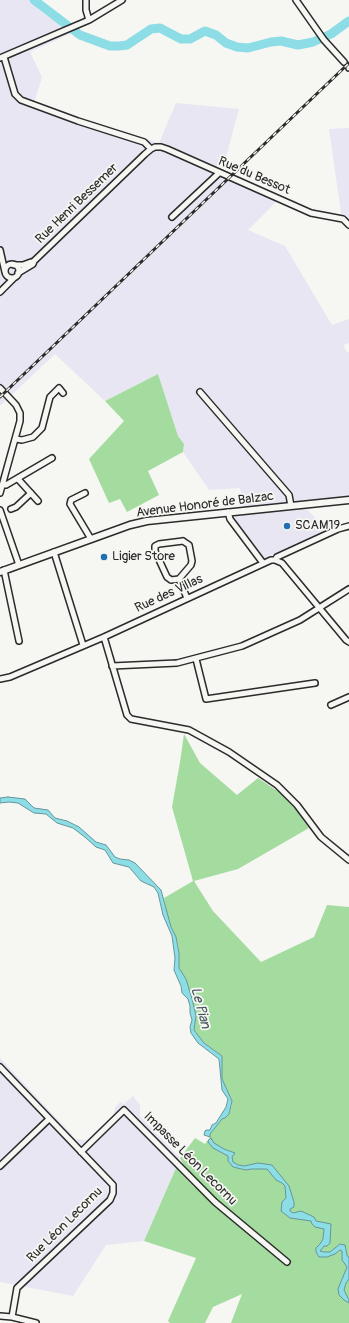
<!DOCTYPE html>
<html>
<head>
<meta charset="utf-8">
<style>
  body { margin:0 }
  canvas { display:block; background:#f6f6f2 }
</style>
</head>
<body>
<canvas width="349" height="1323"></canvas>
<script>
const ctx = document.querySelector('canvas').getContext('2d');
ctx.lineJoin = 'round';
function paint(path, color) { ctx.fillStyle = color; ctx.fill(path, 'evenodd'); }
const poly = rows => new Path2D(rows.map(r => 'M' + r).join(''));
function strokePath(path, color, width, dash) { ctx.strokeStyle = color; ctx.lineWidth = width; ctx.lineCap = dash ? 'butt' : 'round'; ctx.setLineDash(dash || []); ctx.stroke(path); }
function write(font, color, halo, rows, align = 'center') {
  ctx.font = font + ' Pangolin,sans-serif'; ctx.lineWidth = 3.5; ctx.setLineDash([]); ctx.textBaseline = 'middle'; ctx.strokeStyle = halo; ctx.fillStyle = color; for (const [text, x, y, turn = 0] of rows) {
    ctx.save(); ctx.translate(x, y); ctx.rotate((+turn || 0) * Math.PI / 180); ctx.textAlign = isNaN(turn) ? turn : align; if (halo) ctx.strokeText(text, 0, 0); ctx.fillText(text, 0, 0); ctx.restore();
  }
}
const built = poly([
  [0,0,31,0,40,11,72,33,30,52,42,77,34,103,159,143,176,103,239,109,226,157,215,169,281,197,248,230,285,246,332,325,349,319,349,343,343,345,347,352,349,352,349,504,307,509,327,531,264,559,233,520,244,506,240,488,209,490,183,452,184,444,178,436,158,374,105,401,55,354,0,406],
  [349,128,349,218,341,213,329,129],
  [0,1058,76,1139,86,1140,114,1115,115,1107,118,1104,121,1102,124,1104,133,1096,140,1105,140,1116,180,1158,144,1241,106,1245,73,1296,0,1282]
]);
const green = poly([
  [158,374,178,436,184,444,183,452,148,471,159,495,127,512,120,499,109,503,89,459,124,421,105,401],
  [184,734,200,763,237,795,258,778,279,792,296,810,309,828,238,869,194,881,213,911,261,962,314,937,327,905,349,907,349,1323,231,1323,242,1294,213,1307,205,1323,170,1323,168,1321,196,1258,144,1241,176,1168,195,1188,180,1158,195,1138,205,1144,210,1137,210,1134,222,1119,229,1114,232,1104,231,1099,222,1079,222,1058,221,1055,204,1043,194,1030,196,1016,192,999,186,979,179,968,179,953,178,944,167,917,164,898,193,881,172,807,180,762]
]);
const water = poly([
  [8,797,25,799,34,808,48,810,55,818,67,821,79,827,96,842,106,845,115,857,120,859,129,860,135,863,161,890,171,927,176,937,179,953,179,968,186,979,192,999,196,1016,194,1030,204,1043,222,1056,222,1079,232,1101,229,1114,225,1118,222,1119,210,1134,210,1137,204,1135,205,1131,206,1130,210,1130,212,1125,216,1123,226,1107,228,1099,222,1090,219,1059,198,1043,191,1033,190,1027,192,1020,190,1013,190,1006,188,999,182,993,181,986,174,970,175,958,172,936,163,915,158,893,154,887,141,881,129,867,113,863,105,850,96,847,86,838,73,828,57,823,46,814,34,813,18,803,9,802,0,803,0,798,8,797],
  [211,1138,214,1143,224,1149,235,1153,232,1157,233,1162,238,1165,244,1166,258,1163,272,1165,289,1186,294,1202,294,1207,290,1209,290,1211,293,1213,301,1211,314,1217,316,1221,331,1224,330,1243,327,1246,324,1246,320,1251,324,1252,330,1252,340,1244,345,1245,347,1255,349,1258,349,1279,346,1283,344,1290,349,1300,349,1303,344,1300,339,1295,338,1289,347,1267,342,1260,342,1251,340,1250,335,1254,327,1257,319,1257,316,1252,316,1248,320,1244,323,1239,324,1229,315,1227,312,1224,311,1221,290,1218,281,1211,282,1202,286,1198,285,1186,282,1183,276,1180,267,1169,251,1169,246,1170,233,1167,228,1161,228,1156,213,1148,208,1142,208,1141,211,1138]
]);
const river = poly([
  [34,0,80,35,110,46,119,46,127,45,151,29,160,28,181,39,190,39,205,31,216,35,226,43,237,47,248,48,271,42,281,41,298,45,313,42,331,34,349,21]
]);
const minor = poly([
  [86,0,86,10,89,20],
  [296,0,324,40,344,62],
  [4,57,15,94,21,100,78,121,144,142,151,149],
  [0,58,89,20,122,0],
  [349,67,349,68],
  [172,217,219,173],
  [0,250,5,272],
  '5 271a7 7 0 1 1 14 0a7 7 0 1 1-14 0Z',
  [14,265,23,265,31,262],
  [18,273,33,264,34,261,145,154,151,149,155,147,161,147,167,149,311,213,343,219,349,225],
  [0,292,14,278],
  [0,388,16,405,20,413,20,421,0,493],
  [200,392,289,495,291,506],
  [16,439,22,440,33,437,42,428,50,397,59,388,63,393],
  [18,479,38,501],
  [2,485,6,485,52,458],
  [85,493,71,500,70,504,91,539],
  [11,509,16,507,31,493],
  [0,510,19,565],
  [228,512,230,519,263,563],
  [183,541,189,545,192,561,191,565,179,579,171,580,167,577,155,551,155,546,159,544,183,541],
  [54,552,83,645],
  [275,560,277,557,338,529,349,526],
  [4,570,19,641],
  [179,579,187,598],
  [104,637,127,715,131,719,189,730,229,752,277,785,297,805,321,837,349,860],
  [196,659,206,699,315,683],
  [112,666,177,663,242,646,300,620,349,589],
  [0,679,10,677,104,637,271,560,275,560,282,563,346,640,349,642],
  [331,705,349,697],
  [0,1067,113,1185,113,1193,110,1200,17,1288,12,1317],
  [81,1152,124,1110,215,1202,287,1262],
  [0,1166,49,1119],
  [0,1316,12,1317,36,1323]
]);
const major = poly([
  [0,572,130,525,147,521,349,500]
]);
const rail = poly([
  [0,397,349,63]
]);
const markers = [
  [287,526,4,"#1f6fb2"],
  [104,557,4,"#1f6fb2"]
];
const streetNames = [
  ["Rue du Bessot",254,176,23],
  ["Rue Henri Bessemer",77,204,-44],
  ["Avenue Honoré de Balzac",205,505,-7],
  ["Rue des Villas",169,594,-25],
  ["Impasse Léon Lecornu",190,1159,45],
  ["Rue Léon Lecornu",65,1225,-45]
];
const poiNames = [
  ["SCAM19",295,526],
  ["Ligier Store",112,557]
];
const waterNames = [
  ["Le Pian",200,1008,75]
];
paint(built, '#e8e6f2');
paint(green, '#a4dca0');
paint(water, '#8cdde5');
strokePath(water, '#65969b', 1);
strokePath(river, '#8cdde5', 9);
strokePath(minor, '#2b2b2b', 8);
strokePath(major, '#2b2b2b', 9);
strokePath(minor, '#f6f6f2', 5);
strokePath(major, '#f6f6f2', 6);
strokePath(rail, '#2b2b2b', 3);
strokePath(rail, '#f6f6f2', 1.5, [4.5]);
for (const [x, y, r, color] of markers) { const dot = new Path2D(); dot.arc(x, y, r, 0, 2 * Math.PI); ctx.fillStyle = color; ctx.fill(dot); strokePath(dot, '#f6f6f2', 1.5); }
write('13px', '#2b2b2b', '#f6f6f2', streetNames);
write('13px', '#2b2b2b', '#f6f6f2', poiNames, 'left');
write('italic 14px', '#43585a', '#f6f6f2', waterNames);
</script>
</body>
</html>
